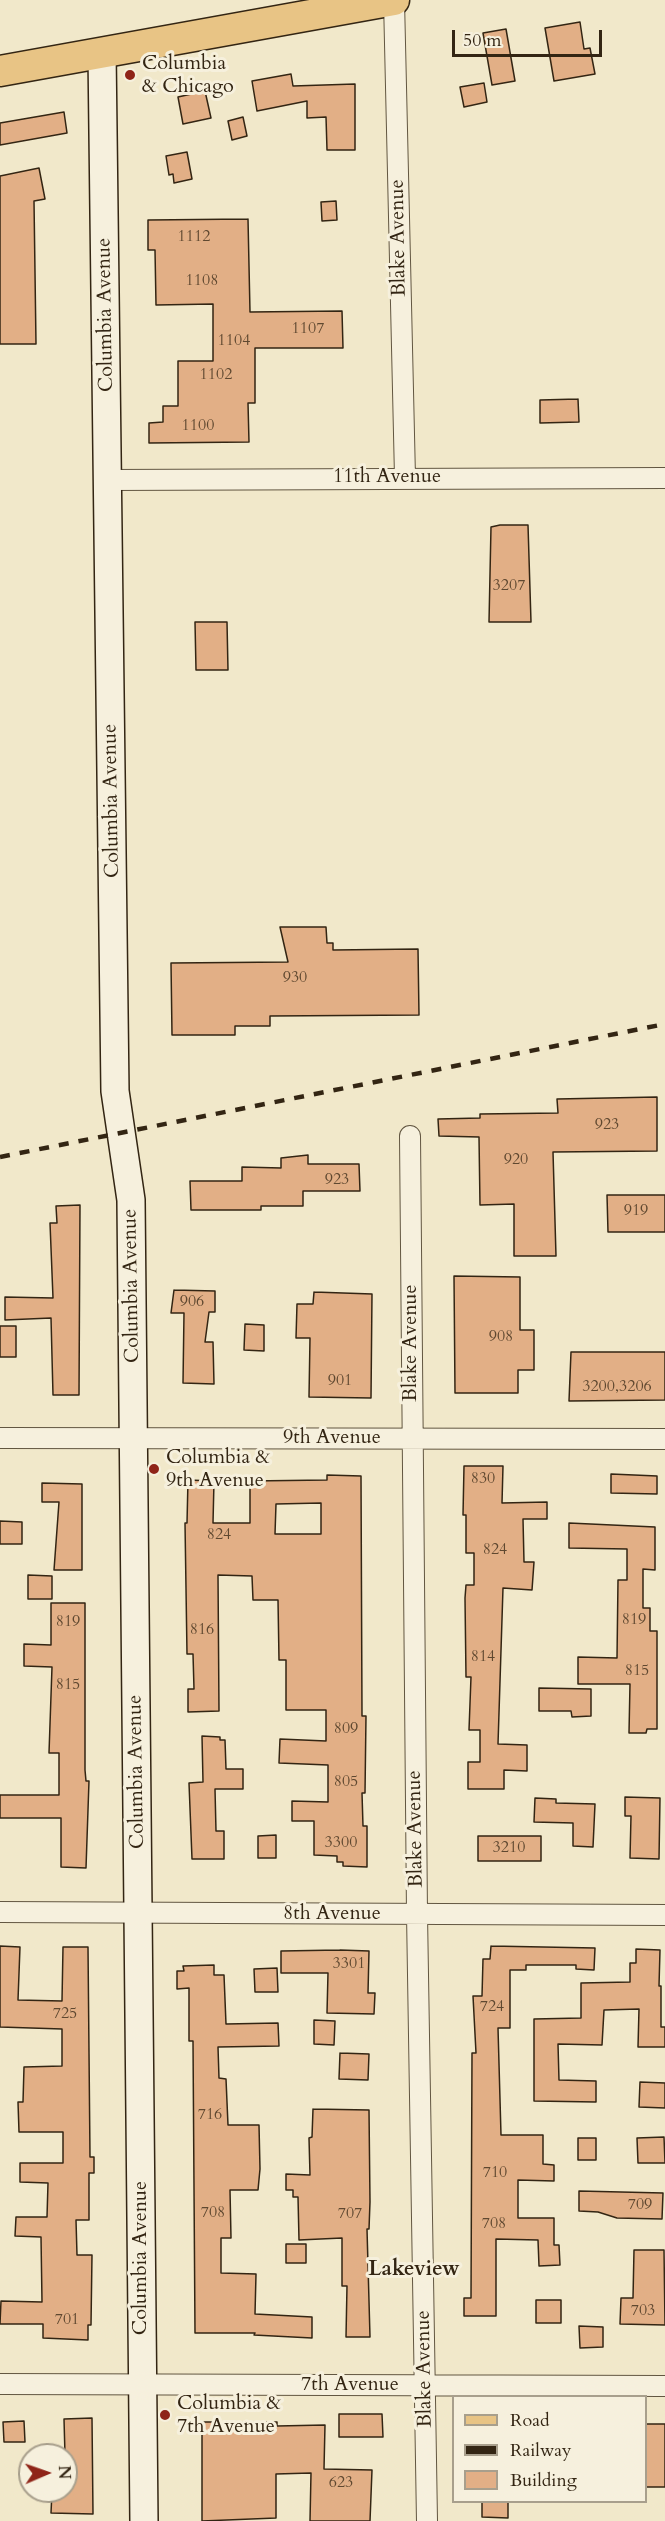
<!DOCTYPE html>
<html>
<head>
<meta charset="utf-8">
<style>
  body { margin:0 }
  #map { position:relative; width:665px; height:2521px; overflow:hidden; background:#f1e8ca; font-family:Cardo,serif }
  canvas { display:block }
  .legend { position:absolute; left:452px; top:2395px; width:195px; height:108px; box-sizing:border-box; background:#f6f0dd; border:2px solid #a89f8c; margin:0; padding:8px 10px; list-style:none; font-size:18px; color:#332513 }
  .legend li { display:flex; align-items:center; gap:12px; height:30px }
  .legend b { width:30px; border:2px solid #a89f8c }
  .north { position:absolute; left:18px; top:2443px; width:60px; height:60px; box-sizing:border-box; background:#f6f0dd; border:2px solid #a89f8c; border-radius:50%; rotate:88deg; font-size:16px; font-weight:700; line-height:24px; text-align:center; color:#332513 }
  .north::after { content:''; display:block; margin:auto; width:21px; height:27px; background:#8f2418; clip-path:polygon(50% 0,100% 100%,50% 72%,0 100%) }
  .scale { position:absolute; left:452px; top:30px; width:150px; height:27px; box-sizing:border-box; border:3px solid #332513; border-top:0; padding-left:8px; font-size:18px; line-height:21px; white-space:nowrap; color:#332513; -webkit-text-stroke:4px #f6f0dd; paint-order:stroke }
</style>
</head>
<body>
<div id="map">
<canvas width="665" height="2521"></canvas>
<ul class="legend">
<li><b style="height:8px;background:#e8c485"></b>Road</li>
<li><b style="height:8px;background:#332513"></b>Railway</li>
<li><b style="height:16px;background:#e2af86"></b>Building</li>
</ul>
<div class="north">N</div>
<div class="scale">50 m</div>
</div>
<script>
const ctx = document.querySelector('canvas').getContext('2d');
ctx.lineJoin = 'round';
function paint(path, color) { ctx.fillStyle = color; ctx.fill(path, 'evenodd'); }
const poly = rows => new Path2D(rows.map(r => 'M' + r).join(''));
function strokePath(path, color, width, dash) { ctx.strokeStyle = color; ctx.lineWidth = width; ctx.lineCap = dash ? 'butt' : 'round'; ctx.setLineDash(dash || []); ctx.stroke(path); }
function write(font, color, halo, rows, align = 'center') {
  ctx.font = font + ' Cardo,serif'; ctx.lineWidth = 6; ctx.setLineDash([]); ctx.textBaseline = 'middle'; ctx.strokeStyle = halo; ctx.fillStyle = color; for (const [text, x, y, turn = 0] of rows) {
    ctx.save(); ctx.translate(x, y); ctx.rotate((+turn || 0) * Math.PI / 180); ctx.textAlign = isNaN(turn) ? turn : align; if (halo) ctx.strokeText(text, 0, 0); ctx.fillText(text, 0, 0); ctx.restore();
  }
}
const building = poly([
  [580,22,584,49,590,48,595,74,554,81,545,28,580,22],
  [506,29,515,81,492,85,483,33,506,29],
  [291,74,293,86,355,84,355,150,327,150,326,117,307,118,307,101,257,111,252,81,291,74],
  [484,83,487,102,464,107,460,87,484,83],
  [205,91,211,118,183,124,178,97,205,91],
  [64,112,67,133,0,145,0,123,64,112],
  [243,117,247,136,232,140,228,121,243,117],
  [187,152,192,179,174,183,173,174,169,175,166,156,187,152],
  [39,168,45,199,34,201,36,344,0,344,0,176,39,168],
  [336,201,337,220,322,221,321,202,336,201],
  [248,219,250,312,342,311,343,348,255,348,255,403,248,403,249,442,149,443,149,423,163,422,163,406,178,406,178,361,213,361,213,304,156,305,155,250,148,250,148,220,248,219],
  [578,399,579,422,540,423,540,400,578,399],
  [500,525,528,525,531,622,489,622,491,527,500,525],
  [195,622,227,622,228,670,196,670,195,622],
  [280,927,326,927,327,943,333,943,333,950,418,949,419,1015,270,1016,270,1026,235,1026,235,1035,172,1035,171,963,288,962,280,927],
  [657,1097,657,1151,553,1152,556,1256,514,1256,514,1204,480,1205,479,1137,439,1136,438,1119,480,1118,480,1114,558,1113,557,1099,657,1097],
  [308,1155,308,1164,359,1164,360,1191,303,1191,303,1206,261,1206,261,1210,191,1210,190,1181,242,1181,242,1167,281,1168,281,1158,308,1155],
  [607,1195,665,1195,665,1232,608,1232,607,1195],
  [80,1205,79,1395,53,1395,51,1318,5,1320,5,1297,53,1298,50,1223,57,1223,56,1206,80,1205],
  [454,1276,520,1277,520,1330,534,1330,534,1370,518,1370,518,1393,455,1393,454,1276],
  [174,1290,215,1291,215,1312,209,1312,205,1342,213,1342,214,1384,183,1383,184,1313,171,1313,174,1290],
  [314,1292,372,1294,371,1398,309,1397,310,1338,296,1338,297,1304,313,1304,314,1292],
  [245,1324,264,1325,264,1351,244,1350,245,1324],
  [0,1326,16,1326,16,1357,0,1357,0,1326],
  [571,1352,665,1352,665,1400,569,1401,571,1352],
  [464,1466,503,1466,502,1503,547,1502,547,1519,523,1519,524,1562,534,1562,532,1590,503,1588,498,1744,527,1745,527,1771,504,1770,504,1789,468,1789,468,1762,480,1762,480,1730,469,1730,471,1677,466,1677,465,1598,466,1585,474,1585,474,1553,466,1553,466,1515,463,1515,464,1466],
  [611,1474,657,1476,657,1494,611,1493,611,1474],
  [327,1475,361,1476,362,1716,366,1716,365,1793,362,1793,363,1826,367,1826,367,1867,343,1866,343,1862,337,1862,337,1856,314,1855,314,1821,292,1821,292,1801,328,1802,328,1765,279,1763,280,1739,326,1741,326,1710,286,1710,286,1660,279,1660,278,1600,253,1600,252,1576,218,1575,219,1711,188,1712,188,1689,194,1689,193,1654,187,1654,185,1523,187,1523,188,1480,214,1481,213,1523,250,1523,250,1481,327,1480,327,1475],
  [321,1503,321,1534,275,1534,276,1504,321,1503],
  [42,1483,82,1484,82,1570,54,1570,59,1502,42,1502,42,1483],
  [0,1521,22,1522,22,1544,0,1544,0,1521],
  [569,1523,655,1527,655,1570,643,1569,643,1608,650,1608,650,1631,657,1631,657,1729,647,1729,646,1733,629,1733,630,1684,578,1684,578,1657,617,1658,618,1580,627,1580,627,1549,569,1548,569,1523],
  [28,1575,52,1576,52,1599,28,1599,28,1575],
  [51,1603,85,1603,85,1770,86,1781,89,1781,86,1868,61,1867,61,1818,0,1818,0,1795,59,1795,59,1753,49,1753,52,1667,24,1666,24,1644,51,1645,51,1603],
  [539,1688,591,1689,591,1716,572,1717,571,1711,539,1711,539,1688],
  [202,1736,220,1737,220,1740,225,1740,226,1769,243,1769,243,1789,215,1789,216,1831,224,1831,224,1859,192,1859,189,1783,203,1782,202,1736],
  [625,1797,660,1798,659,1859,630,1858,631,1816,625,1816,625,1797],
  [535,1798,556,1799,556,1803,595,1804,593,1847,573,1846,573,1823,534,1822,535,1798],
  [276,1835,276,1858,258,1858,258,1836,276,1835],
  [478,1836,541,1836,541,1861,478,1861,478,1836],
  [0,1946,20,1947,18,2000,62,2001,63,1947,88,1947,90,2157,94,2157,94,2173,89,2173,89,2220,76,2220,77,2255,92,2255,91,2325,88,2325,88,2340,43,2338,43,2324,0,2324,1,2301,42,2302,41,2237,15,2236,16,2217,47,2217,48,2183,20,2182,20,2163,63,2163,63,2132,19,2132,18,2102,23,2102,24,2067,62,2066,62,2029,0,2027,0,1946],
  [491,1946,595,1948,594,1970,576,1969,576,1965,526,1965,526,1970,510,1970,510,2028,498,2028,501,2135,543,2135,543,2164,554,2165,554,2181,518,2180,518,2218,554,2218,554,2245,559,2245,560,2265,539,2266,538,2240,496,2239,496,2316,464,2316,464,2298,471,2298,472,2053,476,2053,473,1996,482,1996,483,1959,490,1959,491,1946],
  [636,1949,660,1950,659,1986,661,1986,661,2027,665,2027,665,2047,638,2047,639,2009,604,2010,602,2045,558,2044,559,2080,596,2081,596,2102,534,2101,534,2019,581,2018,581,1983,630,1982,630,1963,636,1963,636,1949],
  [340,1950,369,1951,368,1993,375,1993,374,2014,327,2013,328,1973,281,1973,281,1951,340,1950],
  [214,1965,214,1975,224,1975,226,2024,278,2023,279,2046,218,2047,219,2078,226,2079,228,2125,259,2125,260,2169,258,2190,230,2190,231,2238,221,2238,221,2273,256,2274,255,2314,312,2317,312,2338,254,2335,255,2333,195,2333,193,2041,189,2041,189,1988,177,1989,177,1971,184,1971,183,1966,214,1965],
  [277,1968,278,1992,255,1992,254,1969,277,1968],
  [314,2020,335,2021,334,2045,314,2044,314,2020],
  [340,2053,369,2054,368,2080,339,2079,340,2053],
  [640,2082,665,2083,665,2108,639,2107,640,2082],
  [313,2109,369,2110,370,2202,369,2229,367,2229,370,2337,346,2337,347,2286,342,2286,342,2238,299,2240,298,2197,293,2197,293,2190,286,2190,286,2174,310,2175,309,2138,312,2137,313,2109],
  [664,2137,665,2163,638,2163,637,2138,664,2137],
  [578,2138,596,2138,596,2160,578,2160,578,2138],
  [579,2191,663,2193,662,2219,617,2218,598,2212,579,2211,579,2191],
  [286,2244,306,2244,306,2263,286,2263,286,2244],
  [634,2250,664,2250,665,2325,620,2324,621,2298,633,2298,634,2250],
  [536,2300,561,2300,561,2323,536,2323,536,2300],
  [579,2326,603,2327,603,2347,580,2348,579,2326],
  [339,2414,382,2414,383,2437,339,2437,339,2414],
  [92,2418,93,2514,51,2513,52,2491,66,2491,64,2419,92,2418],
  [24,2421,25,2442,4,2442,3,2422,24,2421],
  [202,2422,277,2422,277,2426,325,2425,324,2469,372,2470,370,2521,310,2521,311,2473,276,2474,276,2518,202,2521,202,2422],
  [645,2424,665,2424,665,2487,645,2487,645,2424],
  [482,2502,508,2502,508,2518,482,2517,482,2502]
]);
const street = poly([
  [394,0,405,477],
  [109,480,665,478],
  [410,1136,417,1914,427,2521],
  [0,1438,665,1439],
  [0,1912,665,1915],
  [0,2384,665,2386]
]);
const secondary = poly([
  [102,52,115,1091,131,1200,144,2521]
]);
const primary = poly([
  [0,71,394,0]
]);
const rail = poly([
  [0,1157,665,1024]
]);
const markers = [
  [130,75,6,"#8f2418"],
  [154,1469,6,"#8f2418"],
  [165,2415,6,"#8f2418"]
];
const numberNames = [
  ["1112",194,237],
  ["1108",202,281],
  ["1107",308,329],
  ["1104",234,341],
  ["1102",216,375],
  ["1100",198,426],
  ["3207",509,586],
  ["930",295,978],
  ["923",607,1125],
  ["920",516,1160],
  ["923",337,1180],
  ["919",636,1211],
  ["906",192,1302],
  ["908",501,1337],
  ["901",340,1381],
  ["3200,3206",617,1387],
  ["830",483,1479],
  ["824",219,1535],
  ["824",495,1550],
  ["819",634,1620],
  ["819",68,1622],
  ["816",202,1630],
  ["814",483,1657],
  ["815",637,1671],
  ["815",68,1685],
  ["809",346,1729],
  ["805",346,1782],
  ["3300",341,1843],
  ["3210",509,1848],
  ["3301",349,1964],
  ["724",492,2007],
  ["725",65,2014],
  ["716",210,2115],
  ["710",495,2173],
  ["709",640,2205],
  ["708",213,2213],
  ["707",350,2214],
  ["708",494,2224],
  ["703",643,2311],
  ["701",67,2320],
  ["623",341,2483]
];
const poiNames = [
  ["Columbia",142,64],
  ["& Chicago",142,87],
  ["Columbia &",166,1458],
  ["9th Avenue",166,1481],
  ["Columbia &",177,2404],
  ["7th Avenue",177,2427]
];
const streetNames = [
  ["Blake Avenue",399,238,-91],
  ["Columbia Avenue",106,315,-91],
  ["11th Avenue",387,477],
  ["Columbia Avenue",112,801,-91],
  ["Columbia Avenue",132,1286,-91],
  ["Blake Avenue",411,1343,-90],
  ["9th Avenue",332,1438],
  ["Columbia Avenue",137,1772,-91],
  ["Blake Avenue",416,1829,-91],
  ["8th Avenue",332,1914],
  ["Columbia Avenue",141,2258,-90],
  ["Blake Avenue",425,2369,-91],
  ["7th Avenue",350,2385]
];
const neighbourhoodNames = [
  ["Lakeview",414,2270]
];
paint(building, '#e2af86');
strokePath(building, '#332513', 1.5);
strokePath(street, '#625641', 22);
strokePath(secondary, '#332513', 30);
strokePath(primary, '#332513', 33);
strokePath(street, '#f6f0dd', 20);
strokePath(secondary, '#f6f0dd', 27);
strokePath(primary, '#e8c485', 30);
strokePath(rail, '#332513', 4.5, [10, 10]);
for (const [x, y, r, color] of markers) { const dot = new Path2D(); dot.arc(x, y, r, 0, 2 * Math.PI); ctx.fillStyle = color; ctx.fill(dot); strokePath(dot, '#f6f0dd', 2); }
write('16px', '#5f4830', null, numberNames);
write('20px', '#332513', '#f6f0dd', poiNames, 'left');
write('20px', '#332513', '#f6f0dd', streetNames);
write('bold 21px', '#332513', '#f6f0dd', neighbourhoodNames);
</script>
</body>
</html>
